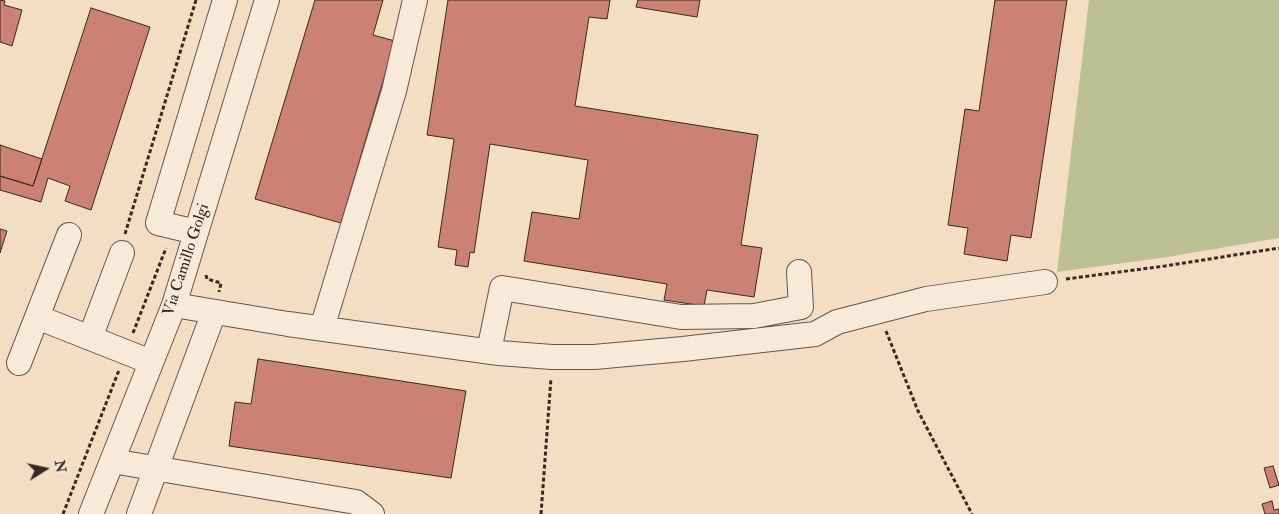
<!DOCTYPE html>
<html>
<head>
<meta charset="utf-8">
<style>
  body { margin:0 }
  #map { position:relative; width:1279px; height:514px; overflow:hidden; background:#f3dec3; font-family:"IM FELL Double Pica",serif }
  canvas { display:block }
  .north { position:absolute; left:20px; top:444px; width:50px; height:50px; -webkit-text-stroke:4px #f7ead8; paint-order:stroke; rotate:80deg; font-size:14px; font-weight:700; line-height:20px; text-align:center; color:#372922 }
  .north::after { content:''; display:block; margin:auto; width:18px; height:22px; background:#372922; clip-path:polygon(50% 0,100% 100%,50% 72%,0 100%) }
</style>
</head>
<body>
<div id="map">
<canvas width="1279" height="514"></canvas>
<div class="north">N</div>
</div>
<script>
const ctx = document.querySelector('canvas').getContext('2d');
ctx.lineJoin = 'round';
function paint(path, color) { ctx.fillStyle = color; ctx.fill(path, 'evenodd'); }
const poly = rows => new Path2D(rows.map(r => 'M' + r).join(''));
function strokePath(path, color, width, dash) { ctx.strokeStyle = color; ctx.lineWidth = width; ctx.lineCap = dash ? 'butt' : 'round'; ctx.setLineDash(dash || []); ctx.stroke(path); }
function write(font, color, halo, rows, align = 'center') {
  ctx.font = font + ' "IM FELL Double Pica",serif'; ctx.lineWidth = 4.5; ctx.setLineDash([]); ctx.textBaseline = 'middle'; ctx.strokeStyle = halo; ctx.fillStyle = color; for (const [text, x, y, turn = 0] of rows) {
    ctx.save(); ctx.translate(x, y); ctx.rotate((+turn || 0) * Math.PI / 180); ctx.textAlign = isNaN(turn) ? turn : align; if (halo) ctx.strokeText(text, 0, 0); ctx.fillText(text, 0, 0); ctx.restore();
  }
}
const green = poly([
  [1089,0,1279,0,1279,238,1161,258,1057,272]
]);
const building = poly([
  [0,0,5,1,4,5,22,10,12,46,0,42,0,0],
  [315,0,383,0,373,35,395,41,341,223,255,199,315,0],
  [448,0,610,0,607,19,589,17,575,106,758,135,741,245,762,248,754,297,707,290,704,306,664,300,667,284,524,261,532,212,579,219,588,160,490,144,474,253,470,252,468,267,455,265,457,250,438,247,454,139,427,135,448,0],
  [638,0,700,0,697,17,636,7,638,0],
  [995,0,1067,0,1031,238,1011,235,1007,261,964,254,968,228,948,225,965,109,979,111,995,0],
  [91,8,150,27,91,210,65,201,70,186,48,178,41,202,0,190,0,176,33,186,91,8],
  [0,145,42,159,33,186,0,176,0,145],
  [0,229,7,231,0,253,0,229],
  [258,359,466,391,451,478,229,446,235,402,251,404,258,359],
  [1273,466,1279,485,1270,488,1264,468,1273,466],
  [1272,501,1274,510,1279,509,1279,514,1265,514,1262,504,1272,501]
]);
const path = poly([
  [125,234,196,0],
  [206,275,207,279,221,283,219,292],
  [1066,279,1165,266,1279,248],
  [886,331,918,411,972,514],
  [133,333,166,248],
  [63,514,119,370],
  [541,514,551,378]
]);
const minor = poly([
  [196,232,158,223,225,0],
  [174,305,288,324,499,353,552,357,594,357,683,349,815,334,837,322,926,299,1045,282],
  [37,317,151,362],
  [322,328,394,91,415,0],
  [90,338,122,253],
  [489,351,502,288,681,317,754,316,801,307,799,272],
  [19,363,69,235],
  [112,461,356,502,372,514],
  [91,514,174,305,267,0],
  [139,514,214,312]
]);
const streetNames = [
  ["Via Camillo Golgi",187,260,-72]
];
paint(green, '#bcc193');
paint(building, '#cc8175');
strokePath(building, '#372922', 1);
strokePath(minor, '#66564a', 26);
strokePath(path, '#372922', 3, [4, 2.5]);
strokePath(minor, '#f7ead8', 24);
write('16px', '#372922', '#f7ead8', streetNames);
</script>
</body>
</html>
